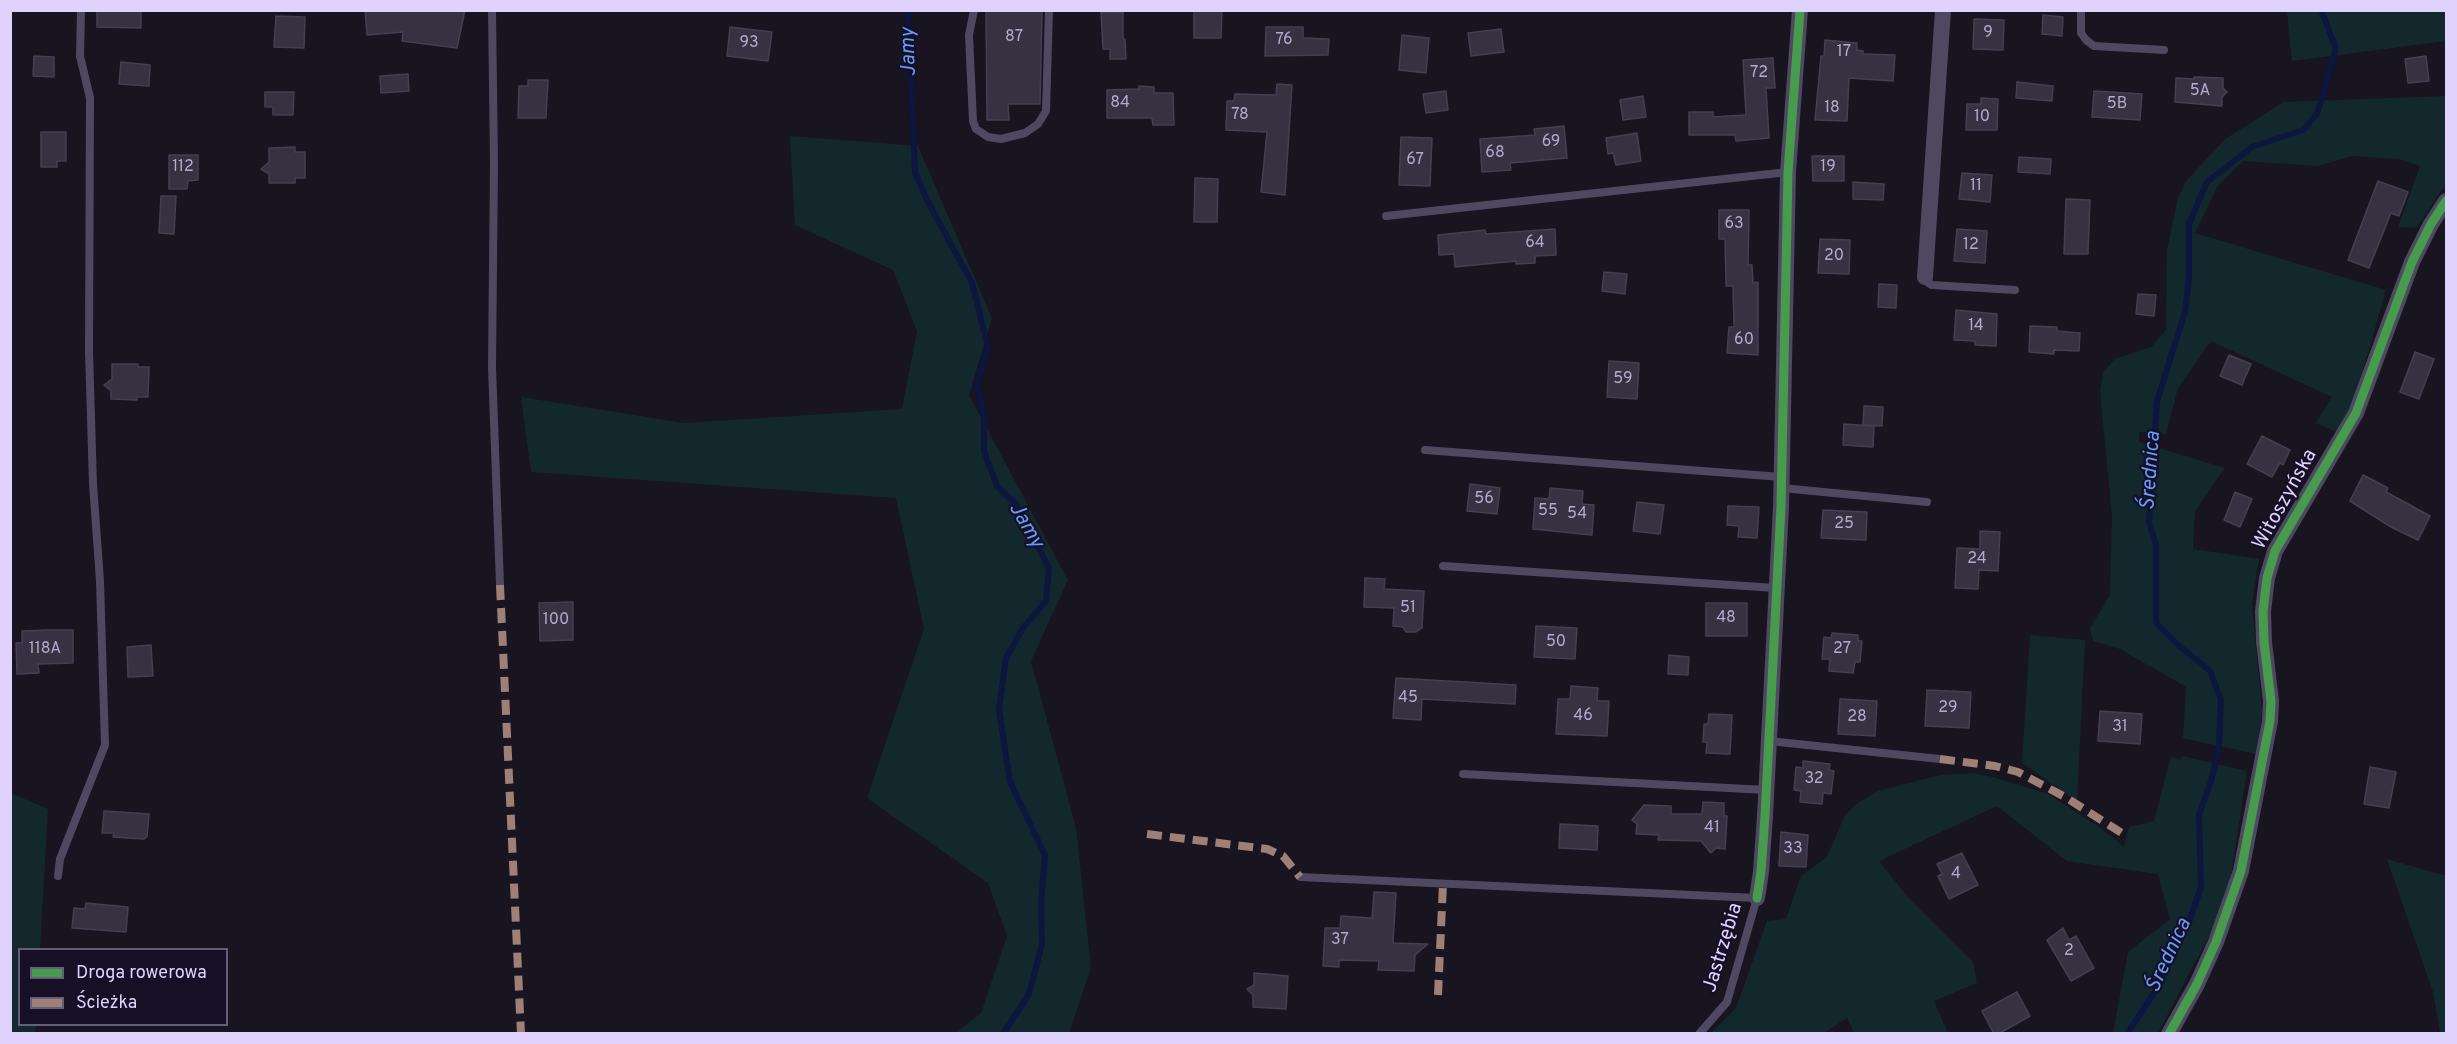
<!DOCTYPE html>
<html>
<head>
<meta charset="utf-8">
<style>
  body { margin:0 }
  #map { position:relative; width:2457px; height:1044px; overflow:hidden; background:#181420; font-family:Overpass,sans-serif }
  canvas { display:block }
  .frame { position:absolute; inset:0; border:12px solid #dfd3fe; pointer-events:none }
  .legend { position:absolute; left:18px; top:948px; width:210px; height:78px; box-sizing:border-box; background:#160f25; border:2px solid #665d7c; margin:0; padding:8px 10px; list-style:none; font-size:18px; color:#dfd3fe }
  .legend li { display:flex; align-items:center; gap:12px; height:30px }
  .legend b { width:30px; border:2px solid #665d7c }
</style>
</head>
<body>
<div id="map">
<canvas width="2457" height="1044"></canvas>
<div class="frame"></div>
<ul class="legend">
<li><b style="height:8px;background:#469c4c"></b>Droga rowerowa</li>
<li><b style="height:8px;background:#9e8076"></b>Ścieżka</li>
</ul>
</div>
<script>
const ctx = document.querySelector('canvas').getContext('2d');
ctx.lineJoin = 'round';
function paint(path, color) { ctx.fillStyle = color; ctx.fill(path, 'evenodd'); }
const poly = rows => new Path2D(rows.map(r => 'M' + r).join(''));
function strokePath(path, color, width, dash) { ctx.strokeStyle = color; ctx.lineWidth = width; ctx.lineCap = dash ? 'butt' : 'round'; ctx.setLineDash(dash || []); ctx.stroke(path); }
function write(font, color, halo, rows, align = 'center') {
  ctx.font = font + ' Overpass,sans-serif'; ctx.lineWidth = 4.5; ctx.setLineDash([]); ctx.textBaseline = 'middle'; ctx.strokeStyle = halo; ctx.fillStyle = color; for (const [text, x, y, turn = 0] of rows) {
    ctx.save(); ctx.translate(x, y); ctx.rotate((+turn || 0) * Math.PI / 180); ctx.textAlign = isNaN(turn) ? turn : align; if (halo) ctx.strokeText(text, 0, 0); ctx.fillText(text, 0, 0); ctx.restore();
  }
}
const green = poly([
  [2287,11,2446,11,2446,41,2292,61],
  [2446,96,2446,186,2439,194,2416,228,2398,227,2420,166,2399,159,2352,156,2318,166,2243,161,2217,187,2195,233,2386,290,2354,402,2336,432,2316,423,2332,397,2211,341,2178,388,2166,434,2139,432,2139,442,2225,468,2195,511,2193,549,2259,559,2252,604,2262,711,2256,754,2183,738,2186,687,2120,649,2093,641,2090,628,2110,595,2112,517,2100,391,2103,373,2115,359,2151,347,2166,330,2167,250,2178,198,2187,180,2225,139,2284,102],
  [790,136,918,146,992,318,969,395,1068,580,1031,661,1076,828,1091,968,1069,1033,955,1033,981,1013,1007,936,988,883,867,798,924,629,896,498,531,472,521,397,684,423,902,409,917,331,893,270,795,225],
  [2030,635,2085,640,2077,801,2022,763],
  [2171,756,2181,761,2182,756,2247,771,2227,902,2158,1033,2113,1033,2128,952,2170,919,2158,874,2067,861,1997,806,1879,861,1906,895,1973,962,1977,983,1934,1001,1948,1033,1854,1033,1847,1018,1824,1033,1710,1034,1736,1008,1767,921,1786,919,1801,876,1827,857,1844,817,1856,804,1878,791,1941,775,1972,773,1993,777,2048,794,2102,829,2124,847,2129,827,2154,821],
  [11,793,48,809,40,949,20,950,20,1024,36,1025,35,1033,11,1033],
  [2387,859,2446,876,2446,1033,2440,1033,2433,992]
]);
const stream = poly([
  [908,10,915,172,927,200,972,283,988,347,977,384,984,418,984,451,997,486,1016,504,1049,568,1046,601,1023,628,1006,658,999,709,1010,782,1045,855,1041,903,1042,944,1029,994,1003,1034],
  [2127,1034,2156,990,2189,922,2201,887,2199,815,2212,778,2219,744,2221,700,2210,671,2176,643,2156,623,2156,545,2149,522,2157,401,2185,312,2189,278,2189,224,2207,182,2252,147,2303,130,2317,114,2336,48,2321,10]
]);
const building = poly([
  [97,10,141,10,141,28,97,27,97,10],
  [365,10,465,10,457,48,402,41,403,32,367,35,365,10],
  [986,10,1042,10,1040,104,1008,104,1009,120,987,120,986,10],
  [1194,10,1222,10,1221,38,1194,38,1194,10],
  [1101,12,1123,12,1123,39,1125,39,1126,59,1110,59,1110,49,1103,49,1101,12],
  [2043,15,2063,17,2062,36,2042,34,2043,15],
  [276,16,305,17,304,48,274,47,276,16],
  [1974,19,2004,20,2003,50,1973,49,1974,19],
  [730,27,772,32,768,61,727,56,730,27],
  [1266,27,1303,27,1303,38,1329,39,1328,55,1265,56,1266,27],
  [1501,29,1504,52,1471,56,1468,33,1501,29],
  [1402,35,1429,38,1426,73,1399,70,1402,35],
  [1825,40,1857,43,1857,50,1863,51,1863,54,1895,55,1893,81,1849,78,1847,121,1815,120,1821,56,1824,56,1825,40],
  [34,56,54,57,54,77,33,76,34,56],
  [2426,56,2429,81,2408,83,2405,59,2426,56],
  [1773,58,1775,88,1766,88,1769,138,1736,141,1735,135,1689,135,1689,112,1713,112,1713,117,1746,115,1743,60,1773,58],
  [121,62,150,65,149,86,119,84,121,62],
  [408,74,409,91,381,93,380,76,408,74],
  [2194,77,2223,78,2223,88,2227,92,2222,97,2222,106,2175,102,2176,78,2194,79,2194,77],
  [528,80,548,80,546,118,518,118,519,86,528,86,528,80],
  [2017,82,2053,86,2052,101,2016,98,2017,82],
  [1277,84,1292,85,1285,195,1261,192,1267,132,1226,130,1227,101,1234,101,1235,94,1276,95,1277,84],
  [1139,86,1154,87,1154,93,1173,93,1174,125,1153,125,1152,118,1107,118,1107,90,1139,89,1139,86],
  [1446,91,1448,110,1426,113,1423,94,1446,91],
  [2094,91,2142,94,2140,120,2092,117,2094,91],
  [265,92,294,92,293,115,273,115,273,107,265,107,265,92],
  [1643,96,1646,117,1623,120,1620,100,1643,96],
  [1981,98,1998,99,1997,130,1966,130,1967,104,1981,104,1981,98],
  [1564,126,1567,158,1510,163,1511,170,1482,172,1480,139,1535,135,1534,129,1564,126],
  [41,132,66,132,66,161,57,161,57,167,41,167,41,132],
  [1637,133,1641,161,1616,165,1613,153,1608,154,1606,138,1637,133],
  [1401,137,1432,138,1430,186,1399,185,1401,137],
  [295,147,295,152,305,152,305,178,295,178,295,183,269,183,269,174,261,169,269,162,269,148,295,147],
  [169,155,198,155,198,180,188,181,187,189,169,189,169,155],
  [1812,156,1844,156,1844,181,1813,181,1812,156],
  [2019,157,2051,159,2050,174,2018,172,2019,157],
  [1962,173,1992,175,1990,202,1959,199,1962,173],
  [1195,178,1218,179,1217,222,1194,222,1195,178],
  [2378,181,2408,192,2399,216,2391,213,2369,268,2348,260,2378,181],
  [1853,182,1884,184,1883,200,1853,199,1853,182],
  [161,196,176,196,174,234,159,233,161,196],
  [2066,199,2090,200,2088,254,2064,254,2066,199],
  [1719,210,1749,210,1748,265,1752,265,1753,283,1758,282,1758,355,1727,353,1729,327,1734,327,1733,286,1726,286,1725,239,1719,239,1719,210],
  [1555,229,1556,255,1535,256,1535,263,1516,264,1516,261,1455,267,1454,254,1439,255,1438,235,1485,230,1486,234,1555,229],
  [1957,229,1987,231,1985,263,1954,261,1957,229],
  [1820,239,1850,240,1849,274,1818,273,1820,239],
  [1604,272,1627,274,1625,294,1602,291,1604,272],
  [1879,284,1897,285,1896,308,1878,307,1879,284],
  [2138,294,2156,295,2154,316,2136,314,2138,294],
  [1956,310,1997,314,1996,346,1975,345,1975,341,1954,340,1956,310],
  [2030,326,2057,327,2057,331,2080,333,2079,351,2054,350,2054,354,2029,352,2030,326],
  [2415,352,2434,359,2419,399,2400,392,2415,352],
  [2229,355,2251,364,2242,385,2220,376,2229,355],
  [1609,361,1639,363,1637,399,1607,397,1609,361],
  [112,364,138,364,138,367,149,367,148,397,137,397,137,400,111,399,111,391,104,385,112,379,112,364],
  [1864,406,1883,407,1882,426,1863,425,1864,406],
  [1844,424,1874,426,1873,447,1843,445,1844,424],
  [2262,436,2290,450,2283,465,2280,463,2272,477,2247,464,2262,436],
  [2363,475,2388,488,2386,492,2430,516,2418,540,2391,527,2350,501,2363,475],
  [1470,484,1500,488,1497,514,1467,511,1470,484],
  [1550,488,1583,491,1582,504,1594,505,1592,535,1533,529,1535,498,1549,499,1550,488],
  [2235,492,2252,499,2240,527,2224,520,2235,492],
  [1637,502,1664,505,1660,534,1633,531,1637,502],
  [1728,506,1759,507,1757,538,1738,537,1739,526,1727,525,1728,506],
  [1823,510,1867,512,1866,540,1821,538,1823,510],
  [1980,531,2000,532,1998,571,1979,570,1978,589,1955,588,1957,548,1980,549,1980,531],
  [1365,578,1385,579,1384,589,1424,591,1422,628,1416,632,1406,632,1403,627,1393,626,1394,608,1364,607,1365,578],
  [573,602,573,640,540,641,539,603,573,602],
  [1706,603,1747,603,1747,636,1706,636,1706,603],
  [1536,626,1577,628,1575,659,1534,657,1536,626],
  [50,630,73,630,73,663,38,664,39,673,17,674,16,643,22,643,22,631,50,630],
  [1832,633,1858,635,1858,641,1862,641,1860,662,1855,662,1853,673,1829,671,1830,659,1822,659,1824,637,1831,638,1832,633],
  [151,645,153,676,128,677,127,647,151,645],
  [1669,655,1689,657,1688,675,1668,674,1669,655],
  [1396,678,1516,685,1515,704,1422,699,1421,720,1393,718,1396,678],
  [1571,686,1598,688,1597,701,1609,701,1607,736,1556,734,1558,699,1570,699,1571,686],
  [1927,690,1971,692,1969,728,1925,726,1927,690],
  [1840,699,1877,701,1875,736,1838,734,1840,699],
  [2100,711,2142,714,2140,744,2098,741,2100,711],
  [1709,714,1732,715,1730,754,1706,753,1707,742,1703,742,1704,724,1708,724,1709,714],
  [1803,761,1830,764,1829,770,1834,771,1831,794,1823,793,1822,804,1800,802,1801,791,1794,790,1796,767,1803,768,1803,761],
  [2370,767,2396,772,2389,808,2364,804,2370,767],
  [1703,802,1724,803,1724,816,1727,816,1725,849,1716,848,1711,853,1701,841,1658,840,1659,835,1636,834,1637,824,1632,820,1644,805,1671,806,1671,814,1702,814,1703,802],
  [104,811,149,814,147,837,144,839,113,837,114,833,102,833,104,811],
  [1560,824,1598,826,1597,850,1559,848,1560,824],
  [1781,832,1808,835,1806,867,1779,866,1781,832],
  [1962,853,1978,885,1949,899,1938,876,1942,874,1937,864,1962,853],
  [1374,892,1396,893,1393,943,1428,944,1415,955,1414,971,1378,970,1379,961,1339,960,1339,967,1323,966,1325,928,1340,928,1341,916,1372,918,1374,892],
  [86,903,128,907,126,932,72,928,74,908,85,909,86,903],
  [2063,928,2069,940,2076,936,2094,968,2071,981,2047,940,2063,928],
  [1254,973,1288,976,1286,1009,1253,1007,1253,995,1247,989,1254,985,1254,973],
  [2017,992,2030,1016,1998,1034,1994,1034,1982,1011,2017,992]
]);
const lane = poly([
  [492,10,494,164,492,367,500,585],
  [974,10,969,35,973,121,976,129,988,137,1001,139,1025,133,1038,124,1046,111,1049,10],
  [2081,10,2081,33,2086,40,2094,46,2164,50],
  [1386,216,1788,172],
  [1925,277,1927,282,1932,285,2015,290],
  [1425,450,1782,477],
  [1782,488,1927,502],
  [1443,566,1776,588],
  [1769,741,1940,759],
  [1463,774,1766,790],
  [58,876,60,859,105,745,100,581,93,484,89,352,90,98,80,56,81,10],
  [1300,877,1757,898,1727,1002,1699,1034]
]);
const street = poly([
  [1925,277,1943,10],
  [1757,898,1761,872,1765,816,1781,507,1788,172,1800,10],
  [2169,1034,2197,984,2216,942,2241,871,2270,721,2271,701,2264,642,2263,611,2267,578,2275,551,2356,413,2412,262,2431,224,2446,201]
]);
const quiet = poly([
  [500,585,521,1034],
  [1940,759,1995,766,2018,772,2065,797,2125,835],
  [1147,834,1267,849,1283,856,1300,877],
  [1438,995,1443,884]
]);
const cycleway = poly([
  [1757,898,1761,872,1765,816,1781,507,1788,172,1800,10],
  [2169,1034,2197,984,2216,942,2241,871,2270,721,2271,701,2264,642,2263,611,2267,578,2275,551,2356,413,2412,262,2431,224,2446,201]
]);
const numberNames = [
  ["9",1988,34],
  ["87",1014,38],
  ["76",1284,41],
  ["93",749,44],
  ["17",1844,53],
  ["72",1759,74],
  ["5A",2200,92],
  ["84",1120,104],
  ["5B",2117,105],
  ["18",1832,109],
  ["78",1240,116],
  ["10",1982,118],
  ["69",1551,143],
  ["68",1495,154],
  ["67",1415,161],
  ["112",183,168],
  ["19",1828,168],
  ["11",1976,187],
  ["63",1734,225],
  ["64",1535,244],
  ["12",1971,246],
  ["20",1834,257],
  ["14",1976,327],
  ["60",1744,341],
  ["59",1623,380],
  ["56",1484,500],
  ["55",1548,512],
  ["54",1577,515],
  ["25",1844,525],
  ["24",1977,560],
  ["51",1408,609],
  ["48",1726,619],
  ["100",556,621],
  ["50",1556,643],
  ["118A",45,650],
  ["27",1842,650],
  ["45",1408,699],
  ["29",1948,709],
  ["46",1583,717],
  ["28",1857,718],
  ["31",2120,728],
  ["32",1814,780],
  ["41",1712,829],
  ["33",1793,850],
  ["4",1956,875],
  ["37",1340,941],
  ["2",2069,952]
];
const streetNames = [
  ["Witoszyńska",2286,500,-61],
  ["Jastrzębia",1724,948,-73]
];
const waterNames = [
  ["Jamy",910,52,-92],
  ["Średnica",2152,471,-86],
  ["Jamy",1025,526,60],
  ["Średnica",2170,956,-65]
];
paint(green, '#13282d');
strokePath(stream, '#0c163f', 6);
paint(building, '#373242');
strokePath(building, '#463e53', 1.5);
strokePath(lane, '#4e4961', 8);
strokePath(street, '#4e4961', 16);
strokePath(quiet, '#9e8076', 8, [15, 8]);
strokePath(cycleway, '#469c4c', 9);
write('16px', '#b5abcf', null, numberNames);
write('20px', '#dfd3fe', '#160f25', streetNames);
write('italic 21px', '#639efd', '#160f25', waterNames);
</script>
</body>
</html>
